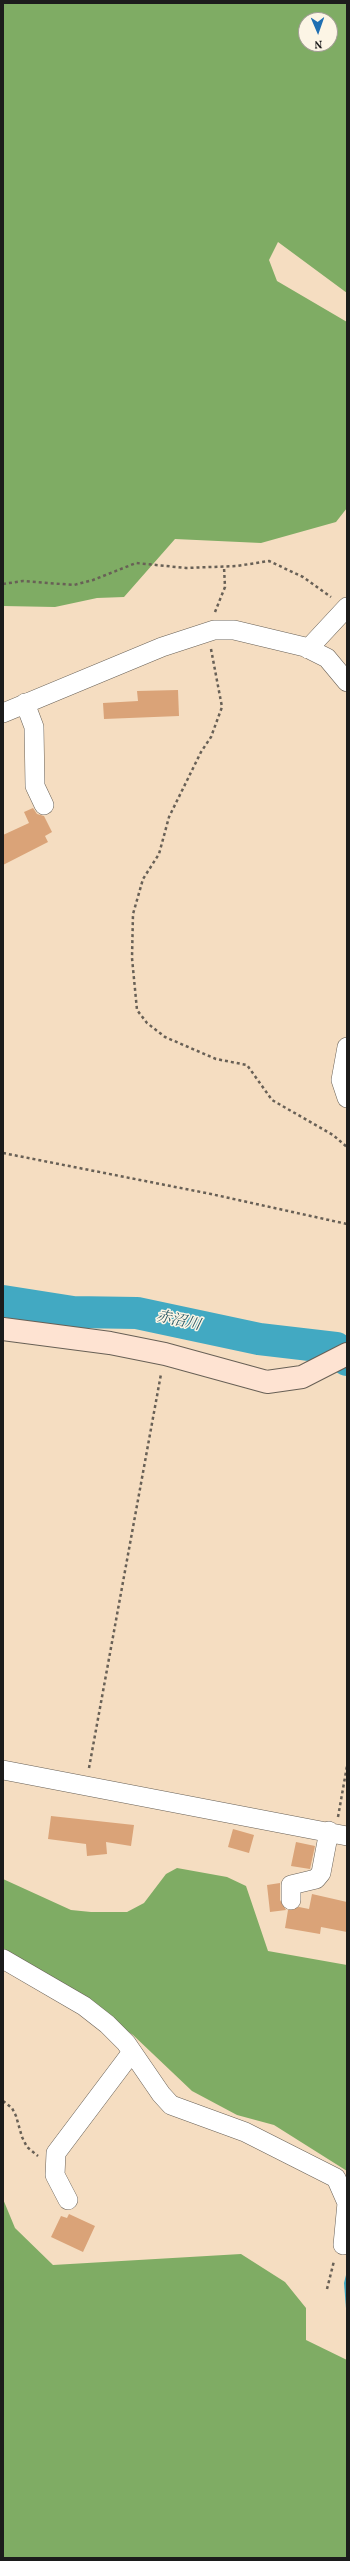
<!DOCTYPE html>
<html>
<head>
<meta charset="utf-8">
<style>
  body { margin:0 }
  #map { position:relative; width:350px; height:2561px; overflow:hidden; background:#f5ddc1; font-family:Vollkorn,serif }
  canvas { display:block }
  .frame { position:absolute; inset:0; border:4px solid #1c1c1c; pointer-events:none }
  .north { position:absolute; left:298px; top:12px; width:40px; height:40px; box-sizing:border-box; background:#fcf5e5; border:1px solid #a29e95; border-radius:50%; rotate:178deg; font-size:11px; font-weight:700; line-height:16px; text-align:center; color:#1c1c1c }
  .north::after { content:''; display:block; margin:auto; width:14px; height:18px; background:#1f6fb2; clip-path:polygon(50% 0,100% 100%,50% 72%,0 100%) }
</style>
</head>
<body>
<div id="map">
<canvas width="350" height="2561"></canvas>
<div class="frame"></div>
<div class="north">N</div>
</div>
<script>
const ctx = document.querySelector('canvas').getContext('2d');
ctx.lineJoin = 'round';
function paint(path, color) { ctx.fillStyle = color; ctx.fill(path, 'evenodd'); }
const poly = rows => new Path2D(rows.map(r => 'M' + r).join(''));
function strokePath(path, color, width, dash) { ctx.strokeStyle = color; ctx.lineWidth = width; ctx.lineCap = dash ? 'butt' : 'round'; ctx.setLineDash(dash || []); ctx.stroke(path); }
function write(font, color, halo, rows, align = 'center') {
  ctx.font = font + ' Vollkorn,"Noto Serif JP",serif'; ctx.lineWidth = 3; ctx.setLineDash([]); ctx.textBaseline = 'middle'; ctx.strokeStyle = halo; ctx.fillStyle = color; for (const [text, x, y, turn = 0] of rows) {
    ctx.save(); ctx.translate(x, y); ctx.rotate((+turn || 0) * Math.PI / 180); ctx.textAlign = isNaN(turn) ? turn : align; if (halo) ctx.strokeText(text, 0, 0); ctx.fillText(text, 0, 0); ctx.restore();
  }
}
const forest = poly([
  [3,3,347,3,347,293,278,242,269,260,277,281,347,322,347,508,336,522,261,543,175,539,124,597,97,598,55,607,3,606],
  [306,20,330,20,330,44,306,44],
  [177,1868,227,1877,246,1886,268,1951,347,1965,347,2171,274,2125,237,2115,192,2091,133,2035,3,1948,3,1879,71,1910,91,1912,127,1912,144,1903,166,1874],
  [3,2199,15,2228,53,2265,241,2254,285,2282,306,2308,306,2340,347,2360,347,2558,3,2558]
]);
const water = poly([
  [347,2271,347,2321,344,2283]
]);
const river = poly([
  [3,1301,73,1312,137,1313,259,1339,336,1348,347,1360]
]);
const building = poly([
  [178,690,179,716,104,719,103,703,138,701,137,691],
  [33,808,37,814,44,816,52,832,45,836,48,842,3,865,3,835,29,823,24,812],
  [51,1816,134,1825,131,1846,106,1842,107,1854,87,1856,86,1844,48,1839],
  [233,1829,254,1835,249,1853,228,1847],
  [296,1842,315,1846,310,1869,291,1866],
  [280,1883,280,1900,286,1910,270,1912,267,1885],
  [312,1894,347,1902,347,1932,321,1927,320,1934,285,1928,288,1910,299,1907,309,1909],
  [69,2214,95,2226,83,2252,51,2237,61,2216,67,2218]
]);
const path = poly([
  [3,584,23,581,74,585,93,580,136,563,186,568,237,566,269,561,303,577,331,597],
  [215,612,225,587,224,567],
  [211,649,222,707,211,737,201,752,169,817,159,854,143,879,133,914,132,958,137,1010,147,1023,165,1037,216,1059,247,1065,272,1100,333,1135,347,1147],
  [3,1153,211,1194,347,1224],
  [89,1768,161,1374],
  [338,1817,347,1766],
  [3,2101,12,2108,16,2116,22,2137,27,2147,38,2156],
  [327,2289,334,2261]
]);
const street = poly([
  [308,649,347,607],
  [25,703,34,727,35,786,44,805],
  [3,713,162,647,214,630,234,630,305,647,327,658,347,682],
  [347,1047,341,1080,347,1098],
  [3,1770,347,1836],
  [291,1900,291,1885,316,1879,321,1873,329,1831],
  [3,1959,84,2006,107,2024,126,2043,161,2094,171,2105,245,2132,336,2178,347,2203,343,2245],
  [68,2200,55,2175,56,2153,132,2052]
]);
const secondary = poly([
  [3,1329,110,1343,165,1354,267,1382,302,1377,347,1354]
]);
const waterNames = [
  ["赤沼川",178,1322,12]
];
paint(forest, '#7fac64');
paint(water, '#42a9c2');
strokePath(river, '#42a9c2', 32);
paint(building, '#daa378');
strokePath(street, '#686056', 20);
strokePath(secondary, '#686056', 24);
strokePath(path, '#686056', 2.5, [3, 3]);
strokePath(street, '#fff', 19);
strokePath(secondary, '#fee3d2', 22);
write('italic 15px', '#2d5b67', '#fcf5e5', waterNames);
</script>
</body>
</html>
